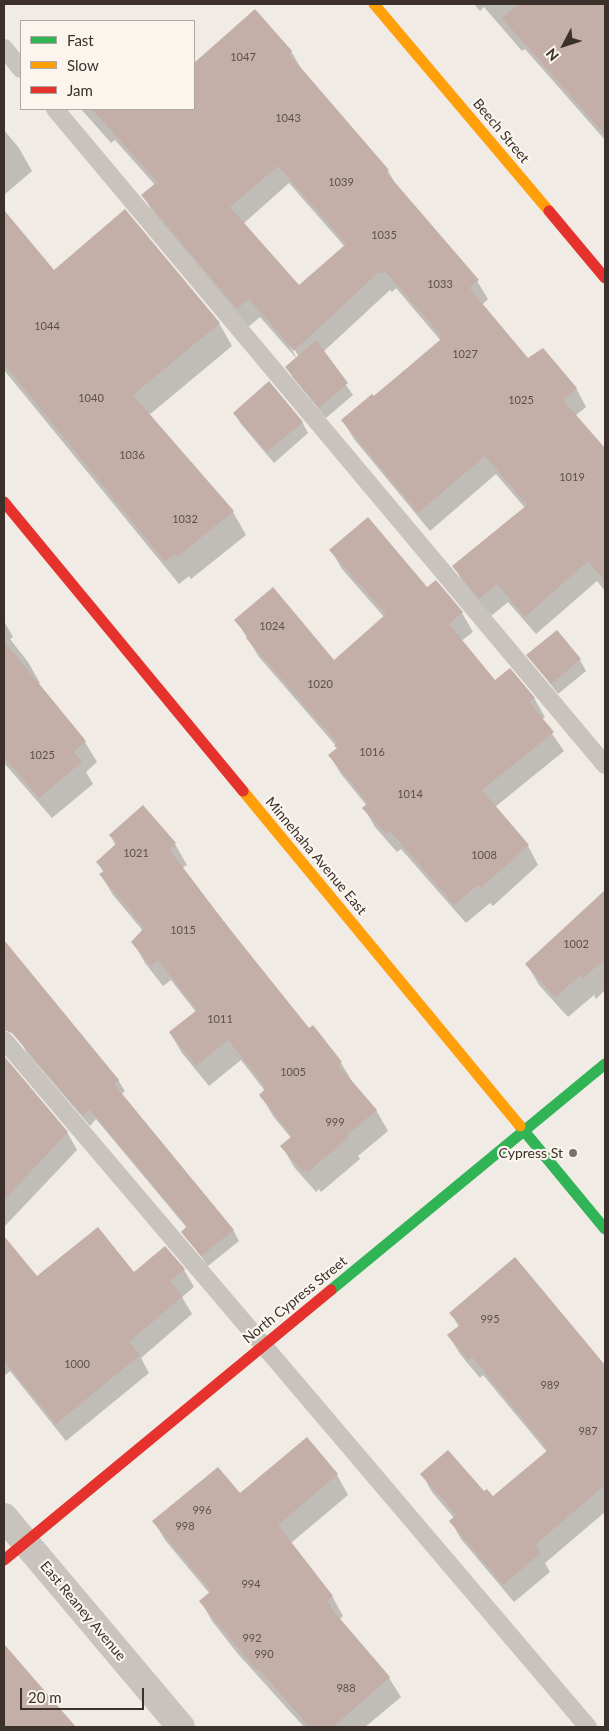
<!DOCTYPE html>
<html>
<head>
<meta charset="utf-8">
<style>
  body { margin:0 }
  #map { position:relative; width:609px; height:1731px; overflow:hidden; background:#f0ebe5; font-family:Lato,sans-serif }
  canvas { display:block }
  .frame { position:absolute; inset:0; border:5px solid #3b302b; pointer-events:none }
  .legend { position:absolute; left:20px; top:20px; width:175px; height:90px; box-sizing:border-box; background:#fbf5ee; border:1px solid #aea6a0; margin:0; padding:6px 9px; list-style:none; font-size:15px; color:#3b302b }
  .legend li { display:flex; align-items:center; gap:10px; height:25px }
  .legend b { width:25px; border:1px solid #aea6a0 }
  .north { position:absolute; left:539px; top:20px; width:50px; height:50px; -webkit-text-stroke:4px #fbf5ee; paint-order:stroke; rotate:230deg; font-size:14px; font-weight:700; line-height:20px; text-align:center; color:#3b302b }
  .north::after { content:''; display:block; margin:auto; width:18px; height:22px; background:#3b302b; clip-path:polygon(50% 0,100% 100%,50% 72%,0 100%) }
  .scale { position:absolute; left:20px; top:1688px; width:124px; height:22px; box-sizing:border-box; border:2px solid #3b302b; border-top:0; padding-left:6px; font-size:15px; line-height:18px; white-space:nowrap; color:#3b302b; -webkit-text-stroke:4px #fbf5ee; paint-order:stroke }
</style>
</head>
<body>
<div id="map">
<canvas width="609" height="1731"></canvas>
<div class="frame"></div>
<ul class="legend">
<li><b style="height:6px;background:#30b455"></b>Fast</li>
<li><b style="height:6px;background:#ff9f0a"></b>Slow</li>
<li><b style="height:6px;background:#e5322d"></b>Jam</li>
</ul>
<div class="north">N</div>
<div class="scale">20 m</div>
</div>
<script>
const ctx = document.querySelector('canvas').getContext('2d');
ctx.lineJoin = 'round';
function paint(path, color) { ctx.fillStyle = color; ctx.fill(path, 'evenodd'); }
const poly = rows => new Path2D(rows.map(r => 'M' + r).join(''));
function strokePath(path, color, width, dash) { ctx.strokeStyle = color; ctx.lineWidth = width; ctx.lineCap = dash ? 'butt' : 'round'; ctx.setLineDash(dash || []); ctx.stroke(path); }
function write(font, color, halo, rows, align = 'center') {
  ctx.font = font + ' Lato,sans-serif'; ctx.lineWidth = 4.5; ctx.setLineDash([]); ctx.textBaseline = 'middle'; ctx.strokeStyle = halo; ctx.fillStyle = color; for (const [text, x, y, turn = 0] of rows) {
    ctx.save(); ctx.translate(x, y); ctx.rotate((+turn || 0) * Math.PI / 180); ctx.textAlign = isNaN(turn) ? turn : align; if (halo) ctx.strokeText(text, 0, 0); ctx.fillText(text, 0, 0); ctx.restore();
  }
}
const shadow = poly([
  [474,4,605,4,605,140,525,49,522,51,484,7,480,11],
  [255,11,291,51,302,70,388,171,396,185,477,281,488,299,482,305,528,359,576,388,586,407,575,416,605,450,605,591,597,581,536,634,508,602,491,616,464,585,454,566,525,508,496,474,430,531,354,439,343,421,441,341,396,288,392,292,390,290,323,352,353,395,326,418,293,378,287,367,297,359,260,317,248,327,154,214,143,196,155,185,115,140,111,143,81,109,194,109,194,64],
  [289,183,345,247,299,287,243,224],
  [292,345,299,357,297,359,290,346],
  [4,130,19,148,32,171,4,195],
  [4,212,54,272,219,323,232,346,149,415,233,512,246,535,191,579,189,576,179,584,4,370],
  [234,413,302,422,308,433,274,463,241,424],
  [331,550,427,588,435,581,462,613,473,632,461,641,495,681,534,698,545,717,542,719,564,751,495,807,528,846,538,865,493,906,490,903,466,923,401,849,397,852,375,827,364,808,367,806,341,774,330,756,338,749,337,747,259,657,236,620,334,661,384,617,342,569],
  [4,621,13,637,10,639,28,662,40,683,38,684,85,742,97,762,86,772,93,784,52,818,4,763],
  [528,655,580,660,586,671,558,694],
  [110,835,175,844,187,865,182,868,309,1030,341,1063,353,1083,376,1110,388,1131,358,1156,360,1159,321,1192,319,1189,316,1192,294,1167,282,1146,291,1138,273,1116,261,1095,265,1091,241,1060,209,1086,182,1053,170,1033,196,1012,171,980,163,986,145,963,133,942,143,931,113,895,101,875,104,873,97,862,116,846],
  [605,892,605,990,596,999,594,995,568,1017,539,985,527,964],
  [4,943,118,1080,125,1091,120,1095,233,1230,239,1241,208,1266,183,1232,187,1228,96,1119,90,1126,27,1053,21,1042,29,1035,4,1003],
  [4,1058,67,1132,77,1150,4,1227],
  [4,1238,37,1277,134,1274,165,1247,184,1270,194,1287,182,1297,192,1314,141,1358,149,1373,66,1441,10,1371,4,1376],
  [515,1259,605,1367,605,1512,545,1563,550,1572,514,1602,461,1539,451,1521,454,1518,432,1492,422,1474,493,1498,547,1452,483,1375,480,1378,460,1354,449,1336,459,1327,451,1313],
  [306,1439,337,1475,348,1495,291,1543,332,1596,343,1616,339,1620,389,1678,401,1697,365,1727,304,1727,238,1654,212,1621,201,1601,210,1594,165,1540,154,1521,239,1495],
  [15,1658,75,1727,4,1727,4,1668]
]);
const building = poly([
  [519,4,605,4,605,135,502,18],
  [255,9,292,51,289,54,389,170,386,172,479,280,470,287,471,290,528,358,543,348,577,388,563,400,605,448,605,581,588,561,525,617,497,584,479,599,452,566,527,505,485,456,418,513,341,420,372,394,374,396,440,340,441,336,385,271,381,274,379,272,294,351,249,299,237,309,141,195,157,182,92,109,194,109,194,63],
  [278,166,346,244,299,285,230,207],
  [125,209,220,323,133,395,234,511,177,557,175,554,165,562,4,364,4,210,54,270],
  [316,340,348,383,319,408,285,367],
  [269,381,303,422,267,452,233,413],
  [368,517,427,587,436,580,463,612,449,624,495,680,510,668,535,698,529,702,554,732,482,790,529,845,481,888,478,885,454,905,390,831,386,834,362,808,368,803,328,755,337,748,334,746,337,743,246,638,248,636,234,620,273,587,334,660,386,614,329,550],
  [557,630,581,659,551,684,526,655],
  [4,641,86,741,74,752,82,762,39,798,4,757],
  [143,805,176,843,169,849,228,927,309,1028,313,1025,342,1062,338,1065,377,1110,347,1135,349,1137,308,1172,306,1169,303,1172,280,1146,292,1136,259,1095,266,1088,228,1040,196,1066,169,1032,197,1010,158,960,151,966,131,942,144,928,99,874,104,871,96,862,117,843,109,835],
  [605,890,605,959,583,978,581,975,555,997,525,964],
  [4,940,119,1080,114,1084,234,1230,201,1256,181,1232,187,1226,89,1109,83,1116,12,1033,4,1030],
  [4,1056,68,1132,4,1200],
  [98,1227,134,1272,165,1246,185,1269,170,1281,183,1296,129,1342,140,1355,56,1424,4,1361,4,1236,37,1276],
  [515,1257,605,1365,605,1485,535,1545,541,1553,503,1585,449,1521,456,1515,420,1474,448,1450,484,1491,487,1489,493,1496,548,1450,472,1357,468,1360,447,1335,460,1325,449,1313],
  [307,1437,338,1474,278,1525,333,1596,327,1601,331,1606,330,1607,390,1677,333,1727,309,1727,259,1669,257,1671,199,1601,211,1591,152,1521,218,1467,240,1493],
  [4,1644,76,1727,4,1727]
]);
const lane = poly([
  [4,48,21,69],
  [55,109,605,765],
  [4,1040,588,1727]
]);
const street = poly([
  [4,1517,181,1727]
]);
const fast = poly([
  [520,1126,605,1229],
  [331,1290,605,1064]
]);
const slow = poly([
  [374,4,549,211],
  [243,791,520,1126]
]);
const jam = poly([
  [549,211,605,278],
  [4,502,243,791],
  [4,1560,331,1290]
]);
const markers = [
  [573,1153,5,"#7a716c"]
];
const numberNames = [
  ["1047",243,57],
  ["1043",288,118],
  ["1039",341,182],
  ["1035",384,235],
  ["1033",440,284],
  ["1044",47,326],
  ["1027",465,354],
  ["1040",91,398],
  ["1025",521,400],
  ["1036",132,455],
  ["1019",572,477],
  ["1032",185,519],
  ["1024",272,626],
  ["1020",320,684],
  ["1016",372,752],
  ["1025",42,755],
  ["1014",410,794],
  ["1021",136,853],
  ["1008",484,855],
  ["1015",183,930],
  ["1002",576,944],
  ["1011",220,1019],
  ["1005",293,1072],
  ["999",335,1122],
  ["995",490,1319],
  ["1000",77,1364],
  ["989",550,1385],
  ["987",588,1431],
  ["996",202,1510],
  ["998",185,1526],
  ["994",251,1584],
  ["992",252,1638],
  ["990",264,1654],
  ["988",346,1688]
];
const streetNames = [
  ["Beech Street",501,131,50],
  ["Minnehaha Avenue East",316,856,50],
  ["North Cypress Street",295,1300,-39],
  ["East Reaney Avenue",83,1611,50]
];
const poiNames = [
  ["Cypress St",563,1153]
];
paint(shadow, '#0003');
paint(building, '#c3afa7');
strokePath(lane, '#c9c3be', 18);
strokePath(street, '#c9c3be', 28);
strokePath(fast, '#30b455', 11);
strokePath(slow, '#ff9f0a', 11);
strokePath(jam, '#e5322d', 11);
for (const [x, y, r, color] of markers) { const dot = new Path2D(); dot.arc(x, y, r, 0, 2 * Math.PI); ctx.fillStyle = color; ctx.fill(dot); strokePath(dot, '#fbf5ee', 2); }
write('11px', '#5d504a', null, numberNames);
write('14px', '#3b302b', '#fbf5ee', streetNames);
write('14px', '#3b302b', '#fbf5ee', poiNames, 'right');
</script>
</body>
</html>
